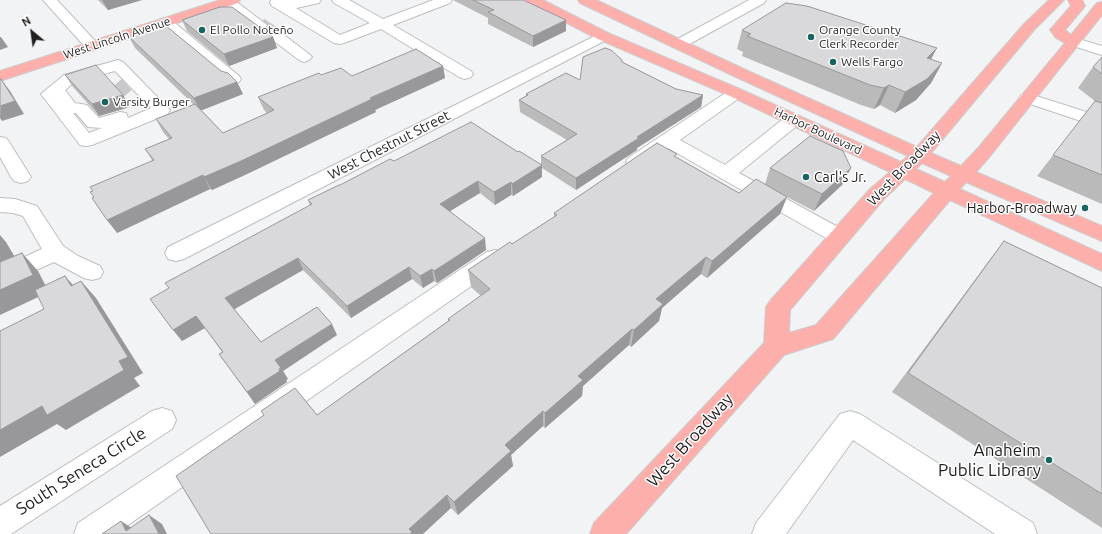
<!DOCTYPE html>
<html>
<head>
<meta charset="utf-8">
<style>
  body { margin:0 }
  #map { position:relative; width:1102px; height:534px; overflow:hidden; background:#f2f3f5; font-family:Ubuntu,sans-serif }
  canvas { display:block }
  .north { position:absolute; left:12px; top:12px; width:40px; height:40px; -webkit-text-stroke:3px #fff; paint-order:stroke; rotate:331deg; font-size:11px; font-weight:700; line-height:16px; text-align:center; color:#1e1e1f }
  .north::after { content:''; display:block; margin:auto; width:14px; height:18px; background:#1e1e1f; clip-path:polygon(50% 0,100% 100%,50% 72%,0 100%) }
</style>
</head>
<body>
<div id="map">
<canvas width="1102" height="534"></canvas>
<div class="north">N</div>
</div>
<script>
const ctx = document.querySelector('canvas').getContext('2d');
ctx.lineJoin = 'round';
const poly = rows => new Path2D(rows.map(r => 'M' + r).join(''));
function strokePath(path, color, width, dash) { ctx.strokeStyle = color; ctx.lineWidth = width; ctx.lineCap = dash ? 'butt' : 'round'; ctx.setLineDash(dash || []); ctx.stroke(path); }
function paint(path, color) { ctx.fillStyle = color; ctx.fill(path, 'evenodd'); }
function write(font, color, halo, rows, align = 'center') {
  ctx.font = font + ' Ubuntu,sans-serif'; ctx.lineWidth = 3; ctx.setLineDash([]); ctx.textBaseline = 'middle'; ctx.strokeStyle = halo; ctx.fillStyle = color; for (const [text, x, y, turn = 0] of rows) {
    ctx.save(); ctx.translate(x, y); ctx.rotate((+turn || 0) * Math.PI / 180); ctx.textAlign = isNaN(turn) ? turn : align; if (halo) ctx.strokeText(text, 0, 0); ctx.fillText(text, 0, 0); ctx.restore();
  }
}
const minorTunnel = poly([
  [260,25,275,35],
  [116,84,126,95]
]);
const minor = poly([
  [43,0,57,0,97,43,99,46,97,49,92,50,87,49,43,0],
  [223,0,234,0,267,25,265,28,260,29,255,28,223,5,221,2,223,0],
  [271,0,321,0,319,3,296,8,340,35,370,23,334,3,332,0,349,0,383,19,433,0,452,0,450,3,393,25,471,71,473,74,471,77,465,79,459,77,381,29,344,43,339,44,334,43,272,6,270,3,271,0],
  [749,0,766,0,764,3,684,47,679,48,674,47,672,44,674,41,749,0],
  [165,18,170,19,239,76,241,79,239,82,233,84,227,82,160,25,158,22,160,19,165,18],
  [275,31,280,32,309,54,312,57,309,60,304,62,299,60,270,38,268,35,270,32,275,31],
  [603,32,608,33,610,36,608,39,184,259,176,261,168,259,165,253,168,247,603,32],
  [1072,37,1102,46,1102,55,1067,44,1065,41,1067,38,1072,37],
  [118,60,123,62,170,110,168,114,92,145,86,146,80,145,41,94,64,75,118,60],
  [115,71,151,108,128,118,126,113,120,112,99,118,87,105,75,103,65,90,76,81,115,71],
  [73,113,76,113,88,127,102,128,89,133,73,113],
  [736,88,742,90,744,93,742,96,680,140,725,165,787,116,793,115,799,116,802,120,799,124,739,173,847,232,851,237,847,242,840,244,833,242,668,148,642,166,635,168,628,166,626,162,628,158,730,90,736,88],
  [1027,93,1102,117,1102,128,1021,101,1019,98,1021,95,1027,93],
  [0,137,6,138,9,142,31,177,28,181,21,183,14,181,11,177,0,157,0,137],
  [0,198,15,199,37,206,63,246,78,256,100,266,103,272,100,278,92,280,84,278,54,262,0,286,0,268,42,249,23,216,13,213,0,212,0,198],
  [495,250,503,252,506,258,503,264,115,534,74,534,78,523,487,252,495,250],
  [162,408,172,411,176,420,172,429,11,534,0,534,0,506,152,411,162,408],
  [850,411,860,414,1033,523,1037,534,995,534,853,440,786,534,752,534,756,523,840,414,850,411]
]);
const major = poly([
  [220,0,240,0,238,3,0,81,0,71,220,0],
  [526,0,543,0,608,33,742,90,901,162,908,156,736,77,580,3,578,0,596,0,748,71,917,147,1024,24,1049,0,1064,0,1034,30,931,153,961,166,979,147,1065,43,1056,38,1050,30,1071,6,1068,0,1082,0,1085,6,1065,30,1071,35,1097,3,1102,2,1102,15,991,155,976,172,1102,226,1102,241,966,182,960,189,1102,254,1102,271,950,200,833,339,784,355,626,534,590,534,594,523,764,343,766,307,770,301,870,189,890,172,730,96,598,39,528,3,526,0],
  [922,163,951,176,945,182,916,169,922,163],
  [905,179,934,193,816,325,789,333,790,310,884,199,905,179]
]);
const wall = poly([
  [98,0,142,0,108,10],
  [453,0,523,0,566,31,533,47,488,24,488,18],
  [182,20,273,37,277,48,229,66,187,31],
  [742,30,931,60,942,63,931,83,916,100,895,113,880,105,874,109,861,105,742,56,743,52,737,49],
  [129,37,221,71,237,82,243,94,201,110,223,133,267,113,264,110,258,97,321,75,352,76,443,66,445,78,375,110,376,112,247,174,212,190,210,189,117,233,152,160,145,149,169,139,163,132,156,119,194,105,135,48],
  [1102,57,1102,204,1037,176,1095,101,1078,88,1093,67],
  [622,62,676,89,703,95,701,107,637,148,637,150,576,190,542,168,542,177,513,196,511,195,495,205,480,193,450,211,486,250,437,283,434,281,423,288,412,279,351,318,303,270,234,309,261,342,337,335,283,371,288,379,286,380,287,382,255,404,219,354,222,352,205,328,182,341,169,288,310,206,308,200,394,161,518,152,541,165,541,156,567,140,520,112,519,100,526,96,526,94,580,80],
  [65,75,130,107,99,116,73,87],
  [677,158,739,193,765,184,770,168,851,168,842,185,814,211,787,197,780,214,707,278,701,274,662,308,659,321,631,347,629,345,583,386,582,396,545,428,543,426,511,455,513,466,458,515,451,508,317,415,448,321,448,319,481,296,471,287,468,270,512,244,554,217,554,213],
  [1004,241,1102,288,1102,528,892,392,988,262]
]);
const shadedWall = poly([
  [102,0,142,0,108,10],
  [566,20,566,31,533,47,533,36],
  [0,37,1,37,8,47,0,50],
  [273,37,277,48,229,66,224,54],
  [937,48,927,67,927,58],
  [942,63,931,83,916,100,895,113,905,92],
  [443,66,445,78,375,110,376,112,247,174,212,190,204,177,370,98],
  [1,79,10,91,24,114,2,121,0,118],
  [237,82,243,94,200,111,194,98],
  [889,85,880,105,874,109,884,88],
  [123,95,130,107,99,116,92,104],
  [703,95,701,107,637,148,637,150,576,190,576,178,637,137],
  [542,165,542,177,513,196,512,184],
  [851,168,842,185,814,211,822,194],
  [203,175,210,189,117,233,107,220],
  [478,181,480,193,442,216,440,204],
  [511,182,511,195,495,205,494,192],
  [787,197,780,214,707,278,712,261],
  [0,235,6,242,16,259,0,267],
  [485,238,486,250,437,283,434,271],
  [22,253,38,271,49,292,0,315,0,290],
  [706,257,701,274,662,308,659,321,631,347,634,330,656,299],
  [298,258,303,270,233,310,225,298],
  [409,267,412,279,351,318,347,306],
  [432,269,434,281,423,288,420,276],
  [65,276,80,293,71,286],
  [81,281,96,298,143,373,134,378,140,386,66,430,57,424,0,457,0,430,119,361],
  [196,316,205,328,182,341,173,330],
  [332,324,337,335,283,371,288,379,286,380,287,382,255,404,247,392,279,369,275,360],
  [632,329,629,345,583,386,582,396,545,428,545,413,578,376],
  [543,411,543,426,511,455,513,466,458,515,454,502,505,445],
  [447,495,451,508,423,534,410,534,409,529],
  [149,515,162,524,167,534,159,534],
  [121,521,135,530,126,531]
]);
const building = poly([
  [473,0,523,0,566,20,533,36,488,12,494,10,473,0],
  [786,3,807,6,937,48,927,58,942,63,927,79,905,92,889,85,884,88,870,85,747,36,751,34,742,30,786,3],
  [220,7,232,7,273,37,224,54,182,20,220,7],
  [165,25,221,71,228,73,237,82,194,98,129,37,165,25],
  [605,48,611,50,622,60,622,62,676,89,703,95,637,137,639,138,576,178,541,156,577,134,519,100,528,95,526,94,566,73,580,80,583,57,605,48],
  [416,49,443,66,370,98,372,99,241,161,204,177,203,175,107,220,92,198,94,197,90,192,93,191,90,187,154,160,145,149,172,138,156,119,195,104,223,133,274,110,258,97,319,73,321,75,341,68,352,76,416,49],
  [1102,57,1102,74,1093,67,1102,57],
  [96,65,123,95,92,104,65,75,96,65],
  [0,79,1,79,15,101,0,106,0,79],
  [1095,101,1102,103,1102,175,1053,155,1095,101],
  [471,122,518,152,519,151,542,165,512,184,511,182,494,192,478,181,440,204,485,238,434,271,432,269,420,276,409,267,347,306,298,258,225,298,261,342,317,307,332,324,275,360,281,368,279,369,280,371,247,392,219,354,223,352,196,316,173,330,150,299,169,288,165,283,312,204,308,200,339,185,340,185,390,159,394,161,471,122],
  [810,136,843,151,851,168,822,194,770,168,810,136],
  [657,143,677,154,674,156,739,193,756,179,787,197,712,261,706,257,656,299,663,304,634,330,632,329,578,376,583,380,545,413,543,411,505,445,511,451,454,502,447,495,409,529,412,532,410,534,211,534,176,476,264,415,261,411,295,388,317,415,450,320,448,319,490,289,468,270,510,242,512,244,557,215,554,213,657,143],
  [1004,241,1102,288,1102,494,908,373,1004,241],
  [22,253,33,275,0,290,0,262,22,253],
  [65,276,71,286,81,281,128,357,119,361,124,370,47,415,42,406,0,430,0,331,44,309,35,290,65,276],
  [149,515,159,534,102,534,121,521,126,531,149,515]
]);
const markers = [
  [202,30,4,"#186560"],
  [811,37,4,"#186560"],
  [833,62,4,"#186560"],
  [105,102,4,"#186560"],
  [806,177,4,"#186560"],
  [1085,208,4,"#186560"],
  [1049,460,4,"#186560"]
];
const farPoinames = [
  ["El Pollo Noteño",210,30],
  ["Orange County",819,30],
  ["Clerk Recorder",819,44],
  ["Wells Fargo",841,62],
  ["Varsity Burger",113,102]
];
const farStreetnames = [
  ["West Lincoln Avenue",117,38,-18],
  ["Harbor Boulevard",818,131,25]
];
const streetNames = [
  ["West Chestnut Street",389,145,-27],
  ["West Broadway",904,168,-46]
];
const poiNames = [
  ["Carl's Jr.",814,177],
  ["Harbor-Broadway",1077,208,"right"]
];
const nearStreetnames = [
  ["West Broadway",690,440,-48],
  ["South Seneca Circle",81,471,-32]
];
const nearPoinames = [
  ["Anaheim",1041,450],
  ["Public Library",1041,470]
];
strokePath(minorTunnel, '#c8c8ca', 15, [15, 8]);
strokePath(minor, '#bdbfc0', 2);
strokePath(major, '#cecece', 2);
paint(minor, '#fff');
paint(major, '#fdafac');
paint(wall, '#bbbabb');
paint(shadedWall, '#989799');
paint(building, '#d9d8da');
strokePath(building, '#989799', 1);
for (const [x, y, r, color] of markers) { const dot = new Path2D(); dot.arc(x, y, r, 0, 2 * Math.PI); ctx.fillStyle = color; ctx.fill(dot); strokePath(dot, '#fff', 1.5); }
write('12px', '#1e1e1f', '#fff', farPoinames, 'left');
write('12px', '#1e1e1f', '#fff', farStreetnames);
write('14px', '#1e1e1f', '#fff', streetNames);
write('14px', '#1e1e1f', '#fff', poiNames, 'left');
write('17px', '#1e1e1f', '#fff', nearStreetnames);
write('17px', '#1e1e1f', '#fff', nearPoinames, 'right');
</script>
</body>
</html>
